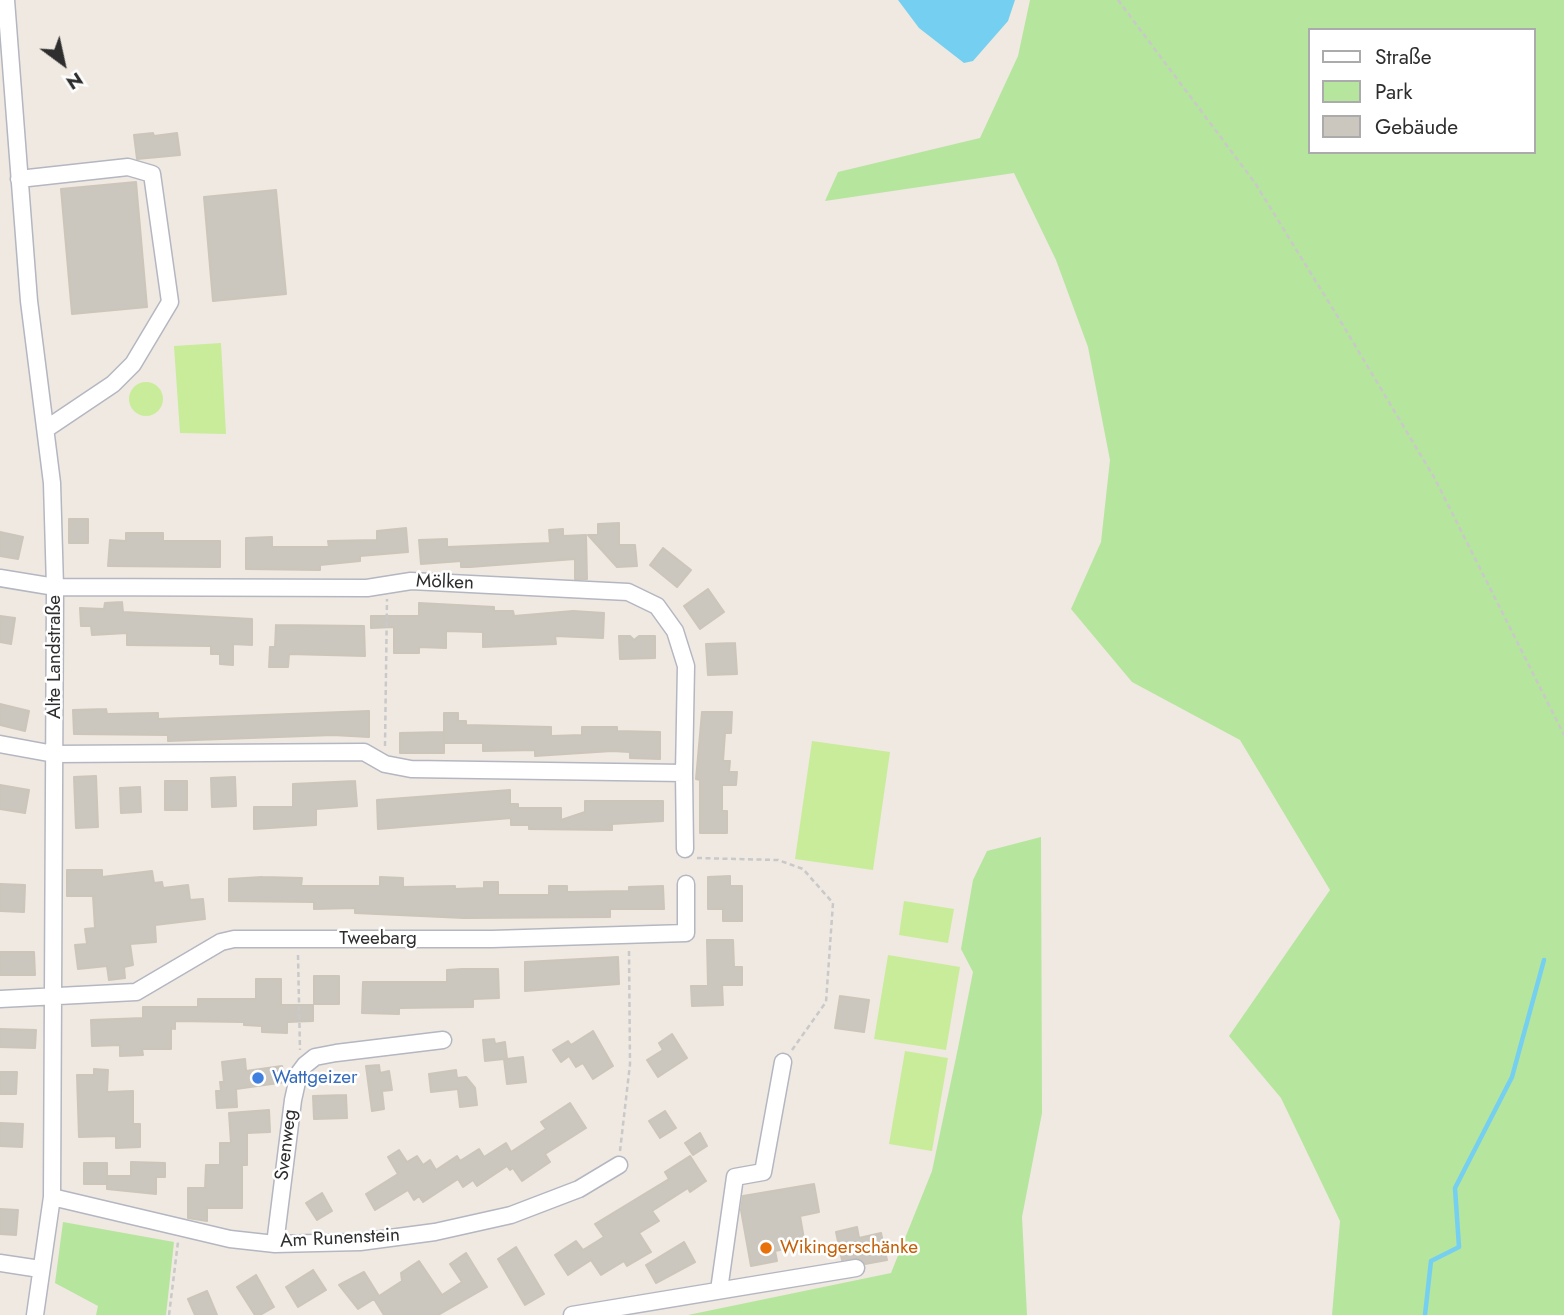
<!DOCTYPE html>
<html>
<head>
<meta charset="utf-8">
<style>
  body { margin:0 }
  #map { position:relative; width:1564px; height:1315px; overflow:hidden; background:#efe9e1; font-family:Jost,sans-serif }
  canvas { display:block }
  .legend { position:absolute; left:1308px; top:28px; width:228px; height:126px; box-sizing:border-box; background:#fff; border:2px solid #ababab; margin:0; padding:9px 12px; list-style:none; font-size:21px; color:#2e2e2e }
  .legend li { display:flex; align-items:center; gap:14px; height:35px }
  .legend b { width:35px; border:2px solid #ababab }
  .north { position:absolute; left:28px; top:28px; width:70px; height:70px; -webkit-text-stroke:5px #fff; paint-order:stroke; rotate:147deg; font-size:19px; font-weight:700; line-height:28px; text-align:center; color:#2e2e2e }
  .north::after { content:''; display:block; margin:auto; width:24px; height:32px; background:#2e2e2e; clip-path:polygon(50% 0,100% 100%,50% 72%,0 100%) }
</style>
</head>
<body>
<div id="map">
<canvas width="1564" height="1315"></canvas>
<ul class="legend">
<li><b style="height:9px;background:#fff"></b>Straße</li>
<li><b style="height:19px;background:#b6e59e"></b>Park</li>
<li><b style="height:19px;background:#cbc7bf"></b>Gebäude</li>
</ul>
<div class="north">N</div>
</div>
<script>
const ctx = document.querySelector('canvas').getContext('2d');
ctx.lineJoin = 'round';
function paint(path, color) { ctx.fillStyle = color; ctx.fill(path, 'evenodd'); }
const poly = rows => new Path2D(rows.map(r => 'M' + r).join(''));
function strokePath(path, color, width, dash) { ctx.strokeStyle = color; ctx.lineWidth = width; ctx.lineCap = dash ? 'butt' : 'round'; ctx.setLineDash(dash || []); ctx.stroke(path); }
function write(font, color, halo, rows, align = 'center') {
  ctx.font = font + ' Jost,sans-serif'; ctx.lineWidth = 5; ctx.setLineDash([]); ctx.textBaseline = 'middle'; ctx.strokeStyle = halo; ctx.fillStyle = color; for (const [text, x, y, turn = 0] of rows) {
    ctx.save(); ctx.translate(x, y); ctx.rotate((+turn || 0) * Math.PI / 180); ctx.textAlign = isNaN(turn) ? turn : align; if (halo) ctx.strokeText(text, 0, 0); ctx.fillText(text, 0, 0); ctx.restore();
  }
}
const green = poly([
  [1030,0,1564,0,1564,1315,1332,1315,1340,1221,1281,1098,1229,1036,1330,890,1240,740,1132,682,1071,609,1101,542,1110,460,1088,347,1056,260,1014,173,825,201,838,172,980,138,1018,56],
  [1310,30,1534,30,1534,152,1310,152],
  [1041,837,1042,1113,1022,1217,1027,1315,688,1315,891,1273,932,1171,958,1048,973,972,961,949,973,880,987,851],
  [63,1222,174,1242,166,1315,96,1315,98,1306,55,1283]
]);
const pitch = poly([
  [221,343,226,434,180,433,174,346],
  '129 399a17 17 0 1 1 34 0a17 17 0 1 1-34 0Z',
  [812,741,890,752,873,870,795,859],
  [904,901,954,909,948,943,899,935],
  [888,955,960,967,946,1050,874,1039],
  [905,1051,948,1058,932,1151,889,1144]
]);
const water = poly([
  [898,0,1015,0,1008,21,973,61,964,63,919,28]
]);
const stream = poly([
  [1425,1315,1431,1261,1459,1247,1455,1188,1512,1077,1544,960]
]);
const building = poly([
  [153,133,154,136,177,133,180,155,137,159,134,135,153,133],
  [136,182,147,307,72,314,61,189,136,182],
  [276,190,286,294,213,301,204,197,276,190],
  [69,519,88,519,88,543,69,543,69,519],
  [619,523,619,545,635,545,637,566,617,567,588,535,598,535,598,524,619,523],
  [406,528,408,552,360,556,360,561,320,565,320,570,246,569,246,538,272,537,272,547,329,547,328,541,377,540,377,531,406,528],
  [563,529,563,536,586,535,587,579,575,579,575,559,470,567,461,567,461,561,421,564,419,540,447,539,447,547,550,543,549,530,563,529],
  [0,532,23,537,18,559,0,556,0,532],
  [126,533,163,533,163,541,220,541,220,567,108,566,110,540,126,541,126,533],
  [663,548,691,570,677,587,650,565,663,548],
  [708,589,724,612,700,629,684,606,708,589],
  [122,602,123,612,252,619,252,645,233,644,233,665,220,664,220,654,211,654,211,646,127,645,127,633,92,635,91,626,81,626,80,608,104,609,105,603,122,602],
  [419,603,494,607,494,611,513,611,514,616,573,611,604,613,603,638,555,636,556,644,483,647,483,632,446,631,446,648,419,647,419,653,394,653,394,627,371,628,371,616,419,616,419,603],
  [0,616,15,618,11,644,0,642,0,616],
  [276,625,364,626,365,656,289,654,288,667,269,667,270,647,275,647,276,625],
  [619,636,630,636,634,640,639,636,655,636,655,658,620,659,619,636],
  [735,643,737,674,708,675,706,644,735,643],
  [0,704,29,711,25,731,0,725,0,704],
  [106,709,107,714,158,713,158,719,369,711,369,737,333,735,168,741,168,735,74,734,73,710,106,709],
  [702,712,732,712,731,733,725,733,723,761,730,761,729,772,737,772,736,785,722,785,722,811,727,811,727,833,700,833,700,780,696,779,702,712],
  [444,713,458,713,458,721,466,721,466,725,551,727,551,736,582,735,582,727,617,727,617,731,660,732,660,759,630,758,630,752,612,751,535,756,535,750,483,751,483,743,444,743,444,713],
  [444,732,444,753,400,753,400,733,444,732],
  [96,776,98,827,76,828,74,777,96,776],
  [235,777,236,806,212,807,211,778,235,777],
  [165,781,187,781,187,810,165,810,165,781],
  [355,781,357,806,316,809,316,825,254,829,254,807,293,807,293,784,355,781],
  [0,785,29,790,25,813,0,809,0,785],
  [140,787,141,812,121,813,120,788,140,787],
  [510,790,510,804,518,804,518,808,561,808,561,820,585,812,585,801,663,801,663,821,612,824,612,830,529,829,529,825,511,825,511,818,378,829,377,800,510,790],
  [67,870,102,870,102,877,152,871,154,883,162,882,163,888,188,885,190,900,203,899,205,919,155,925,156,942,130,944,133,965,124,967,125,978,109,980,107,966,78,969,75,945,87,944,85,929,95,928,93,896,67,896,67,870],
  [730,876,730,886,742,886,742,921,723,921,723,909,708,909,708,877,730,876],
  [262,877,302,878,301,886,380,886,380,877,403,878,403,887,455,886,455,889,484,888,484,882,498,882,498,895,549,895,549,886,567,886,567,892,629,891,629,887,663,886,664,909,610,909,610,917,464,918,355,913,355,908,314,909,314,902,229,901,229,879,262,877],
  [0,884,25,885,24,912,0,911,0,884],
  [707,940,733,940,734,967,742,967,742,985,722,985,723,1005,692,1006,691,986,708,986,707,940],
  [0,952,34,952,35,975,0,975,0,952],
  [618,957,619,984,525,991,525,962,618,957],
  [462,969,498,969,499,998,473,999,473,1007,399,1008,399,1014,362,1013,363,982,447,982,447,970,462,969],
  [314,976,339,976,339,1004,314,1004,314,976],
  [256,979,281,979,281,1005,313,1005,313,1021,287,1022,287,1033,262,1032,262,1026,244,1025,244,1022,175,1021,175,1029,171,1028,171,1049,142,1049,143,1055,120,1056,120,1045,92,1046,91,1020,143,1018,143,1007,198,1007,198,999,256,999,256,979],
  [840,996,869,1000,864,1032,835,1028,840,996],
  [0,1029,36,1030,35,1048,0,1047,0,1029],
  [593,1031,613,1066,593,1079,583,1063,576,1067,569,1056,561,1062,553,1050,568,1041,571,1045,593,1031],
  [672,1034,687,1058,658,1077,647,1060,663,1050,659,1043,672,1034],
  [494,1039,495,1044,505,1042,507,1059,523,1057,526,1082,507,1084,504,1059,485,1061,483,1040,494,1039],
  [245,1059,246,1071,282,1066,286,1082,236,1089,237,1107,217,1108,216,1091,221,1091,220,1082,224,1082,222,1062,245,1059],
  [379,1065,380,1073,389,1071,392,1090,382,1091,384,1109,372,1111,366,1066,379,1065],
  [94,1069,108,1070,107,1092,133,1091,133,1124,140,1124,140,1147,116,1148,116,1136,79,1137,77,1075,94,1075,94,1069],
  [456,1070,457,1078,466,1077,475,1088,477,1105,460,1107,458,1089,431,1092,429,1074,456,1070],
  [0,1072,17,1072,16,1094,0,1094,0,1072],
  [346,1095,347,1118,314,1119,313,1096,346,1095],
  [570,1103,586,1128,545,1154,550,1162,522,1181,513,1168,510,1170,507,1166,477,1186,473,1180,463,1187,458,1179,423,1202,419,1196,414,1200,408,1190,375,1210,366,1194,398,1174,388,1157,399,1150,407,1162,417,1156,423,1165,430,1160,436,1170,457,1156,460,1161,479,1149,484,1157,506,1143,511,1152,546,1129,541,1122,570,1103],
  [269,1110,270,1132,247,1133,247,1165,242,1165,242,1208,207,1208,207,1221,188,1218,188,1188,205,1188,206,1165,220,1165,220,1143,231,1143,229,1113,269,1110],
  [665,1111,676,1128,660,1138,649,1121,665,1111],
  [0,1123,23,1124,22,1147,0,1146,0,1123],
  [700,1133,707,1146,693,1155,685,1143,700,1133],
  [690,1156,706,1181,690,1192,688,1188,652,1211,659,1221,639,1233,651,1252,627,1266,624,1261,601,1275,591,1260,568,1275,555,1255,576,1241,583,1250,604,1237,595,1224,669,1179,665,1172,690,1156],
  [131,1162,165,1163,165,1177,156,1177,156,1194,107,1189,107,1176,131,1176,131,1162],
  [84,1163,107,1163,107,1184,84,1184,84,1163],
  [814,1184,819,1212,800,1216,805,1245,775,1251,777,1261,751,1266,741,1210,743,1196,814,1184],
  [322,1193,332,1211,317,1220,306,1203,322,1193],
  [0,1209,18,1210,16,1235,0,1234,0,1209],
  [857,1227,859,1238,881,1233,887,1260,865,1264,859,1258,842,1260,836,1232,857,1227],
  [684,1242,695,1262,656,1283,646,1265,684,1242],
  [516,1247,544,1294,525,1305,498,1259,516,1247],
  [466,1253,487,1287,438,1315,384,1315,374,1299,358,1309,339,1285,364,1272,379,1296,402,1281,401,1273,419,1261,442,1295,462,1282,450,1264,466,1253],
  [313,1270,326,1290,298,1307,286,1287,313,1270],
  [256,1275,274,1307,260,1315,255,1315,237,1287,256,1275],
  [207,1291,217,1315,195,1315,188,1299,207,1291]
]);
const path = poly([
  [1118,0,1255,183,1341,322,1435,479,1564,735],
  [385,746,387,599],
  [697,858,778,860,803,869,833,903,826,1002,792,1050],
  [298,955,300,1050],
  [620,1151,630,1064,629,949],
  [169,1315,178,1242]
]);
const minor = poly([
  [6,0,29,301,52,483,55,587,52,1197,35,1315],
  [19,179,128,167,152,174,170,302,133,364,113,384,46,429],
  [0,578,55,587,367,588,411,581,628,592,657,606,675,631,686,666,684,773,411,769,385,764,364,752,54,754,0,744],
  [684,773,685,849],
  [0,999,136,992,221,942,234,939,492,939,686,933,686,884],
  [52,1197,230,1239,275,1244,360,1242,435,1232,511,1215,579,1189,619,1165],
  [275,1244,293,1100,299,1073,305,1065,315,1057,336,1053,443,1040],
  [0,1263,40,1269],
  [719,1290,735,1177,763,1172,783,1062],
  [572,1315,856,1268]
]);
const markers = [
  [258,1078,7,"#3f7fe0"],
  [766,1248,7,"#e8710a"]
];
const streetNames = [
  ["Mölken",445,583,2],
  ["Alte Landstraße",55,657,-90],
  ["Tweebarg",378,939],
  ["Svenweg",287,1145,-83],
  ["Am Runenstein",340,1239,-3]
];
const shopNames = [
  ["Wattgeizer",272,1078]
];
const foodNames = [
  ["Wikingerschänke",780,1248]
];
paint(green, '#b6e59e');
paint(pitch, '#c9ec9a');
paint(water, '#75cff0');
strokePath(stream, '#75cff0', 4.5);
paint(building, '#cbc7bf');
strokePath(building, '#cbc5ba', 2);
strokePath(minor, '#b4b7c1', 19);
strokePath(path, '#c9c9c9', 2.5, [5, 3.5]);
strokePath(minor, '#fff', 16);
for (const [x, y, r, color] of markers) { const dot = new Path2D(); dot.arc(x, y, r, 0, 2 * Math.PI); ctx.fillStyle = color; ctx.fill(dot); strokePath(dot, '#fff', 2.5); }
write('19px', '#2e2e2e', '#fff', streetNames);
write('19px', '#366cbe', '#fff', shopNames, 'left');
write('19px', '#c56008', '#fff', foodNames, 'left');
</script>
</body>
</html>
